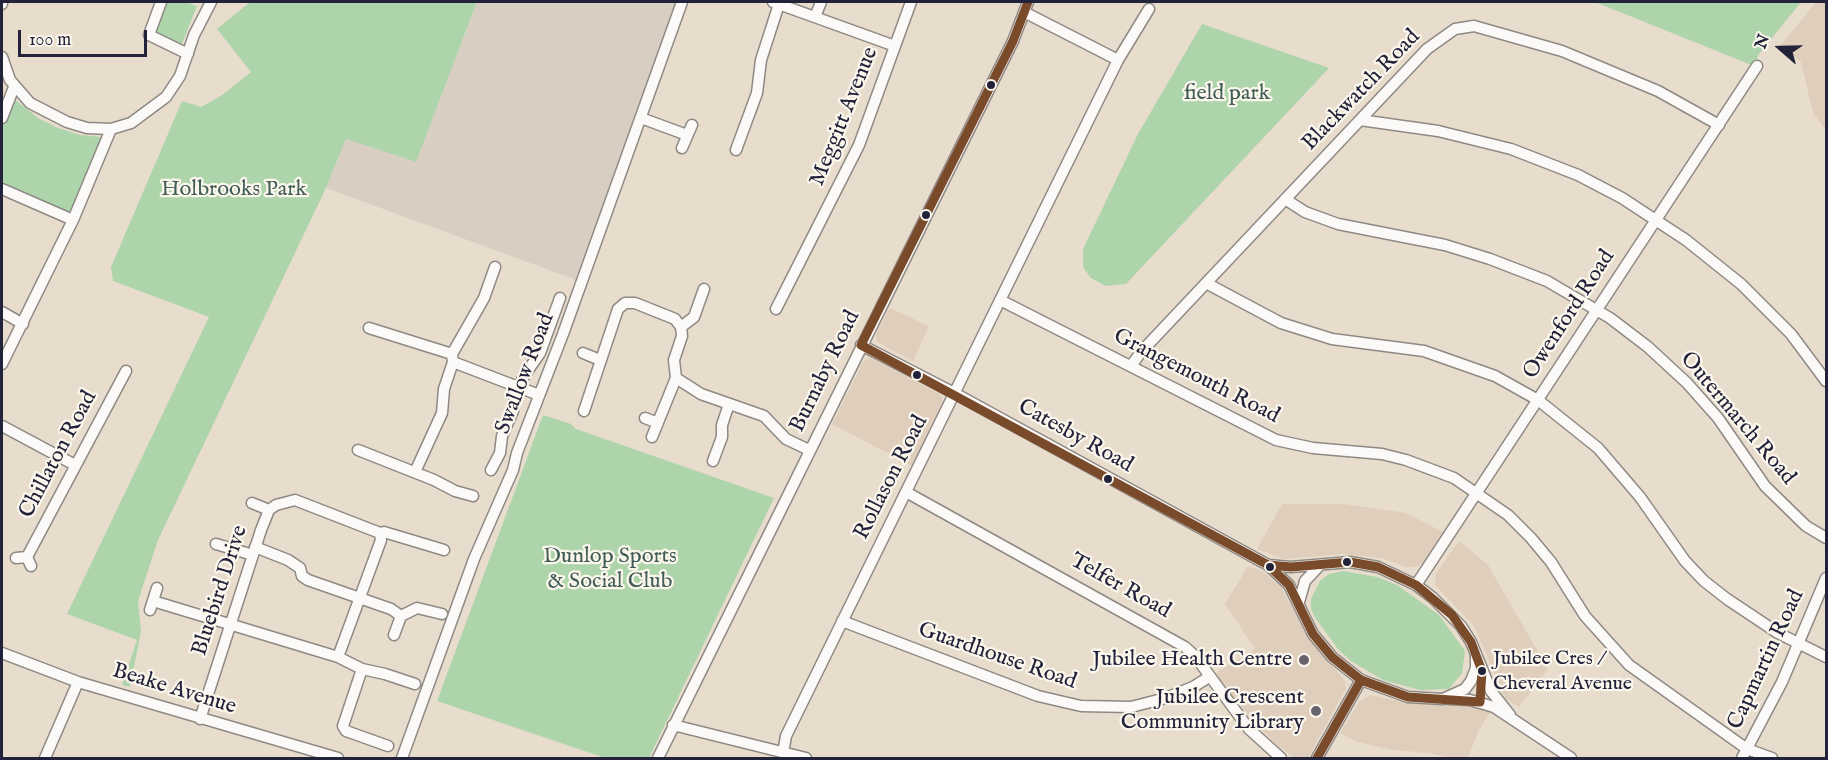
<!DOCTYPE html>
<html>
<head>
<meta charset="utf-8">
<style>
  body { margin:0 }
  #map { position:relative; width:1828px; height:760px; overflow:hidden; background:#e8ddcd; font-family:"IM FELL English",serif }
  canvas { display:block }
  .frame { position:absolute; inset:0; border:3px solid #22223b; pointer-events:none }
  .north { position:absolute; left:1750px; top:18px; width:60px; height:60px; -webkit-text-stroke:4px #fbf7ec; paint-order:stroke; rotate:290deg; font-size:16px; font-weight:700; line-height:24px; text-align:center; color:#22223b }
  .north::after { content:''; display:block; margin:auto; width:21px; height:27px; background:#22223b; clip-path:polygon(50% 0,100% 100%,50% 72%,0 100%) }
  .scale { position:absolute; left:18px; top:30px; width:129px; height:27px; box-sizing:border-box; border:3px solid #22223b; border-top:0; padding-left:8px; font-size:18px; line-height:21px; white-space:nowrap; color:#22223b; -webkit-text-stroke:4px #fbf7ec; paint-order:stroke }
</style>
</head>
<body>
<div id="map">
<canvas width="1828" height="760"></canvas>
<div class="frame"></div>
<div class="north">N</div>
<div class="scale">100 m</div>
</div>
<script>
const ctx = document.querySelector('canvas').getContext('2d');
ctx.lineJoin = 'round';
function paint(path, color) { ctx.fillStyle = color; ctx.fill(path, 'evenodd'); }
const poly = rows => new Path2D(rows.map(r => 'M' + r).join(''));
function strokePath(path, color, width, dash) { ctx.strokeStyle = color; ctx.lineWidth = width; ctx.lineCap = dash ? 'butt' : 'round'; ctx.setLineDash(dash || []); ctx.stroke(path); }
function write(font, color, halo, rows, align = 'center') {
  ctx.font = font + ' "IM FELL English",serif'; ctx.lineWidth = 4.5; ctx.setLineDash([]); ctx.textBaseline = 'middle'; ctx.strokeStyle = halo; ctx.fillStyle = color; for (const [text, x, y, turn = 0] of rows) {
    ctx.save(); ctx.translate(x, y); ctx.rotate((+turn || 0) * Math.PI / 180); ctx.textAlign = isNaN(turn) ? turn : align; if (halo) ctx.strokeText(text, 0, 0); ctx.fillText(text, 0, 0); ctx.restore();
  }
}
const built = poly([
  [1816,2,1826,2,1826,130,1813,113,1801,62,1780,46],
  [890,308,929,326,913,361,877,342,876,334],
  [870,358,940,394,942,398,943,402,912,466,832,424,863,362],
  [1282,504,1345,504,1406,513,1443,532,1424,562,1416,567,1406,567,1381,558,1342,554,1284,559,1257,549],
  [1459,541,1488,565,1548,669,1519,707,1505,698,1474,626,1435,585,1436,573],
  [1248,566,1262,571,1281,587,1308,636,1345,681,1346,688,1308,758,1295,758,1277,745,1249,717,1218,679,1217,672,1255,649,1225,604],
  [1370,695,1399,701,1469,704,1491,710,1478,732,1468,758,1449,758,1429,753,1393,750,1357,742,1340,733,1359,702]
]);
const industrial = poly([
  [477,2,677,2,576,278,582,282,326,188,346,139,416,162]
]);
const green = poly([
  [166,2,186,2,197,6,181,46,154,35],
  [250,2,477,2,416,162,346,139,326,188,158,540,138,601,141,631,130,687,122,685,137,640,67,614,209,317,113,281,111,267,182,101,201,107,221,96,251,72,217,29],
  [1595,2,1801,2,1759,54,1754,66],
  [1202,24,1329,68,1126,284,1106,286,1091,278,1083,267,1083,249,1138,134],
  [14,99,38,118,58,128,80,135,101,137,72,209,67,212,2,182,2,128],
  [543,415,571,424,576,429,774,498,649,758,605,758,437,701],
  [1344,571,1377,577,1397,585,1439,615,1465,651,1462,673,1449,689,1420,690,1383,680,1351,661,1338,649,1316,619,1311,609,1311,599,1320,581,1329,574]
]);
const minor = poly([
  [161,2,149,35,188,54],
  [773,2,895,46],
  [2,4,2,2],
  [1024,12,1118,60],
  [815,17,821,2],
  [2,57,10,80,30,103,67,122,87,128,111,129,131,123,166,97,180,76,194,35,211,2],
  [2,118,14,87],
  [641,118,687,135],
  [1360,120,1438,131,1511,149,1578,175,1622,198,1686,240,1741,284,1791,334,1826,381],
  [682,148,692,125],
  [736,150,757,93,761,60,779,4],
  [2,189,73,220],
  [1285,199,1305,212,1338,224,1445,245,1490,259,1547,281,1610,318,1648,347,1687,383,1718,418,1765,486,1806,526,1826,538],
  [1206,283,1281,323,1332,339,1424,351,1495,376,1538,400,1598,448,1640,497,1685,561,1704,581,1727,599,1778,633,1826,657],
  [1000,300,1276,440,1313,448,1382,454,1406,460,1454,478,1508,515,1531,538,1551,562,1585,616,1629,665,1747,749,1772,758],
  [776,309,859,145,911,2],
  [2,312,23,324],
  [681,327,694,317,704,289],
  [369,328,452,354,453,362,539,395],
  [861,345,956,394,1268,565,1289,585,1313,634,1332,657,1361,680,1408,697,1443,699,1465,689,1471,681,1476,668,1476,655],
  [583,353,600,360],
  [452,354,484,298,495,267],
  [2,364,73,220,111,129],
  [1131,366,1141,352,1427,49,1455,29,1474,26,1562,51,1658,91,1719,125],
  [584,411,618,309,625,303,635,303,675,319,681,327,682,336,674,360,676,378,701,394,764,416,786,439,809,450],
  [645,418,658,423],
  [2,426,75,465],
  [652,437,676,378],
  [358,450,434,480,455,491,473,496],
  [713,461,722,437,722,425,729,404],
  [491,470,500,453,502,436,513,411,515,396,524,376,540,353,560,298],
  [415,472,442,413,444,389,453,362],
  [906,492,1185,647,1195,656,1249,729,1281,758],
  [252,503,269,510],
  [216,544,253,555],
  [255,547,288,560,300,568,302,576,308,580,391,609,401,616],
  [27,557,126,371],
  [16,558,27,557,31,566],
  [1268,565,1291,567,1350,562,1378,567,1416,585,1433,598,1461,626,1471,642,1491,691,1510,715],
  [1416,585,1757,66],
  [153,601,338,657,362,669,385,674,415,684],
  [1299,602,1305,581,1320,565],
  [150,610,157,588],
  [842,621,1038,696,1081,706,1131,707,1166,698,1193,687,1209,677],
  [394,635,401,616,417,608,442,614],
  [2,653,78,682,338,758],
  [338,657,381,540,380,533],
  [362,669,343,726,346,731,388,746],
  [1449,699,1470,700,1494,707,1571,758],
  [200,719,261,530,269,510,276,505,295,500,380,533,384,532,444,550],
  [673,725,806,758],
  [783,753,786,736,1118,60,1149,9],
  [45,758,78,682],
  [402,758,474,559,513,470,517,453,563,334,682,2],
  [658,758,1013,41,1028,2],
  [1317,758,1361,680],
  [1742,758,1782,682,1826,578]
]);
const bus1 = poly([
  [1028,2,1013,41,861,345,1268,565],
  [1350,562,1378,567,1416,585,1452,615,1471,642,1482,671,1480,702,1408,697,1361,680,1332,657,1313,634,1289,585,1268,565,1291,567,1350,562],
  [1317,758,1361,680]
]);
const markers = [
  [991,85,5,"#22223b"],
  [926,215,5,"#22223b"],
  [917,375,5,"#22223b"],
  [1108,479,5,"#22223b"],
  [1347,562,5,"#22223b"],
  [1270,567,5,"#22223b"],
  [1304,660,6,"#67636e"],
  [1482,671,5,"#22223b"],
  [1316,711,6,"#67636e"]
];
const busNames = [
  ["Jubilee Cres /",1493,660],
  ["Cheveral Avenue",1493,685]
];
const streetNames = [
  ["Blackwatch Road",1362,91,-46],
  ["Meggitt Avenue",845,117,-68],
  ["Owenford Road",1570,315,-57],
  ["Burnaby Road",826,372,-64],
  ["Swallow Road",526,374,-69],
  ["Grangemouth Road",1196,377,27],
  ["Outermarch Road",1737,419,50],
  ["Catesby Road",1075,437,29],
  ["Chillaton Road",59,455,-62],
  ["Rollason Road",892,478,-63],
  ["Telfer Road",1120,587,29],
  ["Bluebird Drive",221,591,-72],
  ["Guardhouse Road",997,657,19],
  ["Capmartin Road",1767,660,-65],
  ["Beake Avenue",174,690,17]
];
const parkNames = [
  ["field park",1227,94],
  ["Holbrooks Park",234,190],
  ["Dunlop Sports",610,557],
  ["& Social Club",610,582]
];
const poiNames = [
  ["Jubilee Health Centre",1292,660],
  ["Jubilee Crescent",1304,698],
  ["Community Library",1304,723]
];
paint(built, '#e0cebc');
paint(industrial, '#d9cec2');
paint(green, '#add4aa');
strokePath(minor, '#8e8984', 13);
strokePath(minor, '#fcfaf8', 10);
strokePath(bus1, '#7a4b2a', 9);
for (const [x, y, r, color] of markers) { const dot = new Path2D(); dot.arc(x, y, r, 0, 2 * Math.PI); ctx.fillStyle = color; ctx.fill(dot); strokePath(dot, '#fbf7ec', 2); }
write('20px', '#22223b', '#fbf7ec', busNames, 'left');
write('22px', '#22223b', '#fbf7ec', streetNames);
write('22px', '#425e58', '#fbf7ec', parkNames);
write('22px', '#22223b', '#fbf7ec', poiNames, 'right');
</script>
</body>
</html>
